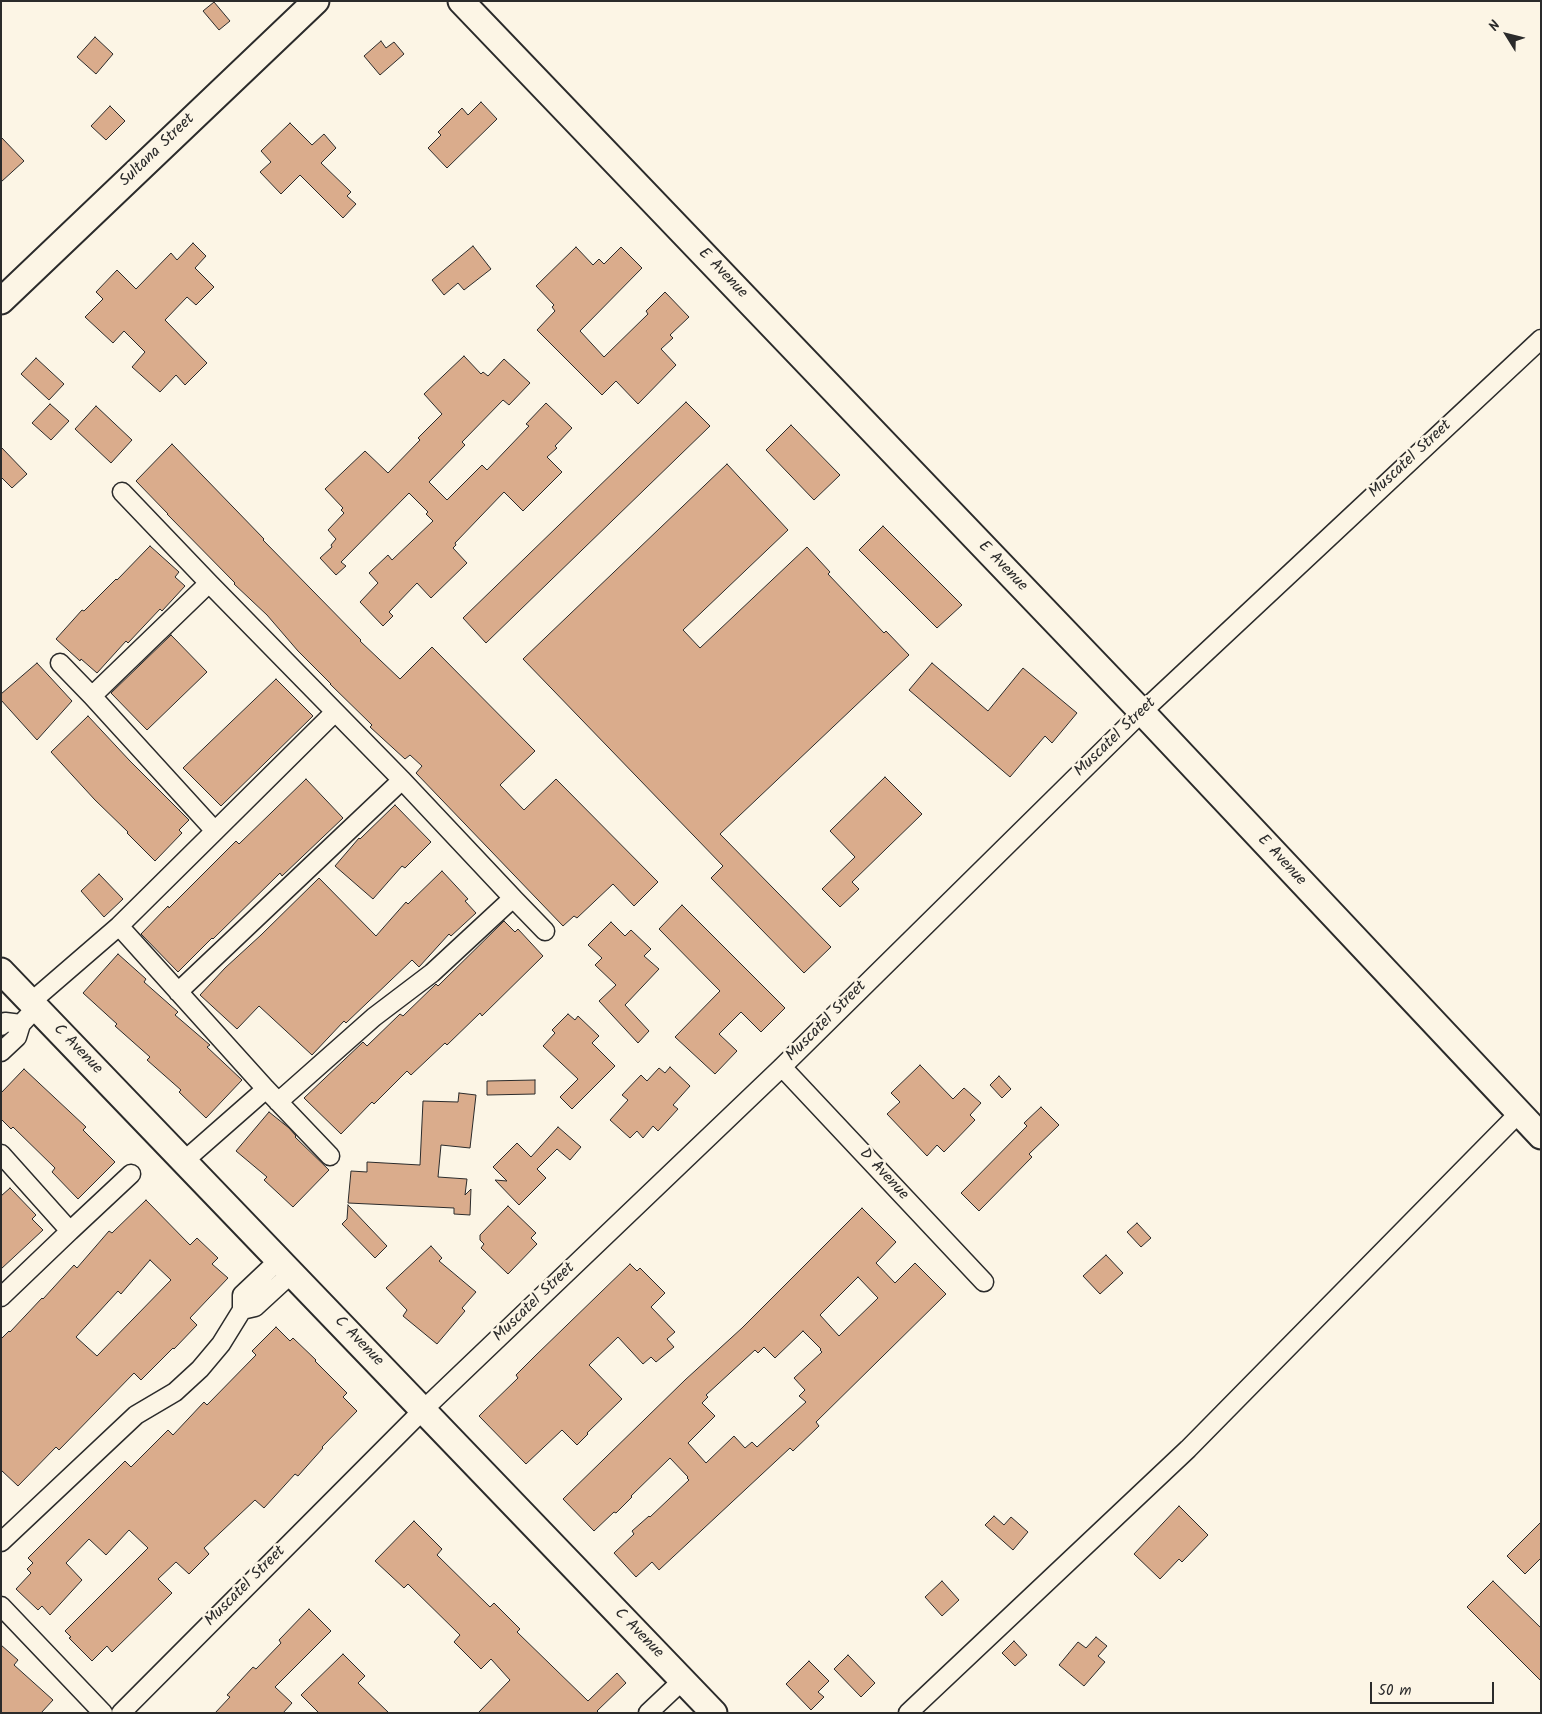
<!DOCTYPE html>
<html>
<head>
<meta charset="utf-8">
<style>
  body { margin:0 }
  #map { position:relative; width:1542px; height:1714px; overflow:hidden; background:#fcf5e5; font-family:Kalam,sans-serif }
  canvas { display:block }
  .frame { position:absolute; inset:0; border:2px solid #2b2b2b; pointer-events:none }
  .north { position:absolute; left:1482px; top:10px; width:50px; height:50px; -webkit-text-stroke:4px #fcf5e5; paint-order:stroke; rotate:306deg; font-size:14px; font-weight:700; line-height:20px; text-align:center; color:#2b2b2b }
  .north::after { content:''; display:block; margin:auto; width:18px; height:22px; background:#2b2b2b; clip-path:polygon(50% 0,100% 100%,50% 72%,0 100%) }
  .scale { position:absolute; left:1370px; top:1682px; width:124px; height:22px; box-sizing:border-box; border:2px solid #2b2b2b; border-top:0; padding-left:6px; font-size:15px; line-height:18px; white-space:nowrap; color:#2b2b2b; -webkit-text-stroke:4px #fcf5e5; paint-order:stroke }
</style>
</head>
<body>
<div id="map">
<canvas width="1542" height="1714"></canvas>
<div class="frame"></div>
<div class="north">N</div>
<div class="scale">50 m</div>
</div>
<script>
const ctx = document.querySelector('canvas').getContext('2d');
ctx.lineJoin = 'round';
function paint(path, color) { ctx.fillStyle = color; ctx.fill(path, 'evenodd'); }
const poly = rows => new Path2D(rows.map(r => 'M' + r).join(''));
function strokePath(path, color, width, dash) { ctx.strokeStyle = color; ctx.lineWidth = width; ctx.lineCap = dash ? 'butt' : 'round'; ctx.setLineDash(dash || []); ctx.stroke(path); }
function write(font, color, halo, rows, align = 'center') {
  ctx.font = font + ' Kalam,sans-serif'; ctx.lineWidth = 5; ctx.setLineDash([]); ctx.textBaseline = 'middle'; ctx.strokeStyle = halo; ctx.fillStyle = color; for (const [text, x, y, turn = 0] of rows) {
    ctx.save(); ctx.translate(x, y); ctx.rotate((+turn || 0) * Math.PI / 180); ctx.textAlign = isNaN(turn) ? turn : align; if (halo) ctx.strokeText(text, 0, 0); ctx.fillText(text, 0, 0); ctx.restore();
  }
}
const building = poly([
  [214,2,230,21,219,30,203,11,214,2],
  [95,37,113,54,96,74,77,57,95,37],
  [381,41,386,48,394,42,404,54,380,75,364,56,381,41],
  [481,102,497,119,447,168,428,148,441,135,438,132,462,108,468,115,481,102],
  [110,106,125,121,106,140,91,126,110,106],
  [290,123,312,145,324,134,336,148,321,163,351,192,347,196,356,204,343,218,300,175,281,194,260,172,271,162,261,151,290,123],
  [1,137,24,161,1,182,1,137],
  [193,243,206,256,195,268,214,287,196,305,187,297,165,320,207,363,185,385,176,375,160,392,132,367,145,352,124,331,113,343,85,317,103,299,96,292,117,270,136,289,171,253,177,260,193,243],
  [473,246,491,269,464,290,458,283,444,295,432,280,473,246],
  [576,247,593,265,599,259,604,264,621,247,642,268,580,331,604,357,648,314,646,311,665,292,689,317,670,335,673,338,661,349,676,365,638,404,616,381,602,395,537,330,555,311,552,307,554,305,536,286,576,247],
  [464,356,481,374,483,372,488,376,504,359,530,383,509,405,503,400,462,442,465,445,429,482,447,500,482,465,487,470,529,426,526,424,546,403,572,428,555,446,557,448,547,457,562,472,523,511,504,492,455,543,456,545,453,548,467,563,431,598,417,583,389,612,393,616,383,626,360,602,378,583,369,573,388,555,392,560,433,521,426,514,428,512,409,493,341,562,346,566,336,575,320,558,332,547,331,545,336,539,328,530,344,513,341,510,343,508,325,489,365,451,388,473,420,440,418,438,442,414,424,394,464,356],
  [36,358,64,384,49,400,21,374,36,358],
  [686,402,710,426,486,643,463,618,686,402],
  [50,404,69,421,51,440,32,423,50,404],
  [96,406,132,440,111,463,75,429,96,406],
  [791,425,840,475,814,500,766,450,791,425],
  [172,444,264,539,263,540,361,640,360,641,400,679,432,647,535,751,500,785,524,810,556,779,658,882,634,906,613,884,577,918,574,916,563,926,416,773,422,766,410,755,405,759,370,727,372,725,330,684,331,684,298,651,267,615,234,584,235,583,167,514,168,514,136,481,172,444],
  [1,447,27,474,12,488,1,477,1,447],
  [727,464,788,530,683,630,700,648,807,547,830,572,828,574,884,633,886,631,909,655,720,834,831,947,804,973,711,878,723,866,523,659,727,464],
  [883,526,962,605,937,628,859,550,883,526],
  [150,546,179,572,175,577,185,586,162,611,160,609,128,643,126,641,97,673,81,659,80,661,56,639,82,610,84,611,116,579,117,580,150,546],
  [171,635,207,672,147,730,111,693,171,635],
  [37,663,72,701,37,740,1,700,1,694,37,663],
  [932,663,988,711,1023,668,1077,713,1052,743,1045,736,1010,777,909,690,932,663],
  [276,679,313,716,221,806,183,768,276,679],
  [88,716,130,761,189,820,179,830,182,833,155,861,127,833,128,832,95,800,51,752,88,716],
  [885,777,922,814,852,882,859,889,840,907,822,889,855,857,830,831,885,777],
  [306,779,343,818,282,876,280,873,213,939,212,938,178,972,141,934,168,906,169,908,236,841,239,844,306,779],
  [395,805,431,842,405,868,402,866,373,899,335,866,359,838,360,839,395,805],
  [442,871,468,899,465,901,476,913,451,936,449,934,419,967,412,960,346,1023,344,1021,312,1055,259,1006,237,1029,200,995,225,968,261,935,319,878,376,936,406,902,408,904,442,871],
  [99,874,123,899,104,917,81,891,99,874],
  [682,905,785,1008,761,1032,741,1012,719,1034,737,1051,715,1074,675,1037,720,991,659,929,682,905],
  [504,921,515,932,518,929,543,956,482,1016,480,1013,447,1045,445,1043,411,1075,407,1071,374,1104,372,1102,341,1134,304,1098,363,1042,367,1046,400,1014,403,1016,436,984,438,986,504,921],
  [611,922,625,936,631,930,651,949,644,956,659,969,625,1005,649,1031,638,1043,599,1001,616,985,595,965,602,958,588,945,611,922],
  [118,954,146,979,144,982,178,1012,175,1015,210,1045,207,1047,242,1080,206,1118,179,1092,181,1090,147,1060,150,1057,115,1026,117,1024,83,993,118,954],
  [568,1014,575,1020,578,1016,599,1036,592,1043,615,1066,572,1109,560,1097,578,1079,543,1046,555,1033,552,1030,568,1014],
  [920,1065,953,1099,964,1088,981,1103,970,1115,975,1120,944,1152,937,1145,927,1156,887,1114,900,1102,891,1093,920,1065],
  [670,1067,690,1086,673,1105,678,1109,658,1131,653,1126,643,1138,637,1131,630,1138,610,1120,628,1100,622,1095,641,1075,647,1081,659,1068,665,1073,670,1067],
  [24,1069,86,1127,83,1130,115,1162,78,1199,52,1172,55,1168,13,1127,11,1129,1,1119,1,1093,24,1069],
  [999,1076,1011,1089,1002,1098,990,1085,999,1076],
  [535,1080,535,1094,487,1095,487,1081,535,1080],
  [459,1093,476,1095,470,1148,441,1145,438,1177,467,1179,465,1195,471,1189,470,1215,454,1214,454,1208,348,1203,351,1171,367,1172,367,1162,420,1165,423,1101,458,1102,459,1093],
  [1041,1107,1059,1125,1029,1154,1032,1157,979,1211,961,1193,1027,1126,1024,1123,1041,1107],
  [269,1112,289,1128,296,1136,295,1137,329,1170,293,1207,264,1180,267,1177,236,1151,269,1112],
  [558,1127,581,1147,570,1160,557,1149,537,1169,546,1178,519,1205,495,1180,507,1181,493,1167,517,1143,531,1157,558,1127],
  [10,1188,36,1215,32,1219,43,1230,1,1269,1,1196,10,1188],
  [146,1200,190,1245,197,1238,218,1258,212,1264,228,1278,190,1318,197,1325,174,1349,173,1348,141,1380,134,1373,59,1450,56,1447,18,1486,1,1470,1,1339,9,1331,10,1332,42,1298,43,1299,74,1265,77,1268,109,1231,112,1233,146,1200],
  [150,1260,171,1280,97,1356,76,1337,118,1291,121,1294,150,1260],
  [348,1205,387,1246,375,1258,342,1224,347,1219,348,1205],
  [508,1206,536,1233,531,1238,537,1244,508,1274,481,1248,484,1244,480,1240,480,1235,508,1206],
  [862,1208,896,1242,876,1263,895,1283,915,1263,946,1294,816,1422,819,1426,793,1451,790,1448,659,1570,652,1562,636,1577,614,1553,634,1534,632,1531,649,1516,650,1517,689,1480,687,1478,688,1477,670,1458,631,1496,632,1497,616,1513,614,1512,594,1531,563,1499,685,1380,742,1328,862,1208],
  [858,1277,878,1298,839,1336,820,1315,858,1277],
  [803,1331,821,1349,820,1350,822,1352,794,1378,805,1390,799,1396,806,1402,757,1447,752,1442,745,1448,734,1436,706,1463,688,1443,715,1416,702,1403,708,1397,706,1395,755,1350,758,1353,764,1347,775,1358,803,1331],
  [1137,1223,1151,1238,1141,1247,1127,1232,1137,1223],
  [431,1246,442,1258,439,1261,476,1292,462,1308,465,1311,437,1344,403,1316,407,1310,386,1288,431,1246],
  [1106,1255,1123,1273,1100,1294,1083,1276,1106,1255],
  [630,1264,637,1271,640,1268,665,1293,651,1307,675,1332,667,1339,674,1347,656,1362,651,1357,643,1364,618,1337,589,1365,622,1399,587,1433,588,1434,577,1445,562,1430,526,1464,479,1416,518,1378,516,1375,535,1356,630,1264],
  [276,1327,290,1341,293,1338,316,1360,315,1361,347,1393,343,1397,357,1411,322,1447,323,1448,298,1476,295,1474,264,1508,255,1500,204,1548,209,1554,189,1574,176,1562,158,1579,172,1593,112,1652,107,1646,92,1661,69,1638,71,1637,65,1631,148,1548,129,1530,106,1555,89,1539,66,1563,82,1580,50,1615,42,1606,38,1610,16,1589,31,1573,27,1569,33,1563,28,1558,125,1461,131,1467,168,1430,173,1435,204,1402,207,1405,256,1355,252,1351,276,1327],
  [1179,1506,1208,1535,1182,1562,1179,1559,1160,1579,1134,1554,1179,1506],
  [994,1516,1004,1525,1011,1517,1028,1532,1013,1550,985,1525,994,1516],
  [414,1521,442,1549,437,1555,490,1607,494,1603,520,1629,517,1632,588,1701,617,1673,626,1683,597,1711,599,1713,478,1713,510,1680,491,1659,481,1669,454,1642,460,1635,408,1584,404,1588,375,1561,414,1521],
  [1541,1522,1541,1558,1525,1574,1507,1556,1541,1522],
  [942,1581,959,1600,942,1616,925,1597,942,1581],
  [1493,1581,1541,1628,1541,1681,1467,1607,1493,1581],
  [309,1609,331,1631,275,1687,292,1703,283,1713,215,1713,230,1697,227,1695,253,1667,256,1669,281,1643,279,1640,309,1609],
  [1096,1637,1107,1646,1098,1656,1105,1662,1084,1686,1059,1665,1078,1642,1086,1648,1096,1637],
  [1014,1641,1027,1655,1015,1666,1002,1653,1014,1641],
  [1,1645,18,1660,14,1665,53,1700,41,1713,1,1713,1,1645],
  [343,1654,365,1676,358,1683,389,1713,319,1713,301,1695,343,1654],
  [848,1655,875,1683,861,1697,834,1669,848,1655],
  [809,1661,829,1681,818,1692,824,1697,811,1710,786,1684,809,1661]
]);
const street = poly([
  [122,492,209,583,402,780,513,898],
  [60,663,92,696,209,583],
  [92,696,215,831,335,712],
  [119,926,266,1089,330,1156],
  [178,992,402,780],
  [31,1002,119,926,215,831],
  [1,1026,5,1022,21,1024],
  [1,1052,17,1037,21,1024,36,1008],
  [782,1067,984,1282],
  [278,1102,374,1017,432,973,513,898,545,931],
  [1,1154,70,1231,1,1297],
  [184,1161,266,1089],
  [70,1231,131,1174],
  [279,1260,242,1295,242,1310,255,1307,292,1273],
  [1,1542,136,1415,175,1392,200,1369,221,1344,242,1310],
  [1,1606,103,1713],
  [121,1713,423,1410,782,1067,1142,712,1541,339],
  [648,1713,683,1680],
  [908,1713,1188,1449,1519,1113]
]);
const secondary = poly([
  [461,1,1142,712,1541,1136],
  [1,301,316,1],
  [1,971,714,1713]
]);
const streetNames = [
  ["Sultana Street",158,151,-44],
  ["E Avenue",722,274,46],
  ["Muscatel Street",1411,460,-43],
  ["E Avenue",1002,567,46],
  ["Muscatel Street",1116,738,-44],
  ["E Avenue",1281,861,47],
  ["Muscatel Street",827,1022,-45],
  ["C Avenue",77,1050,46],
  ["D Avenue",883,1175,47],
  ["Muscatel Street",535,1303,-44],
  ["C Avenue",358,1342,46],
  ["Muscatel Street",246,1587,-45],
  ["C Avenue",638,1634,46]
];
paint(building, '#daac8c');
strokePath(building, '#2b2b2b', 1);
strokePath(street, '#2b2b2b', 21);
strokePath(secondary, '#2b2b2b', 29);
strokePath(street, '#fcf5e5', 18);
strokePath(secondary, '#fcf5e5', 25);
write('16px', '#2b2b2b', '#fcf5e5', streetNames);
</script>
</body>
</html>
